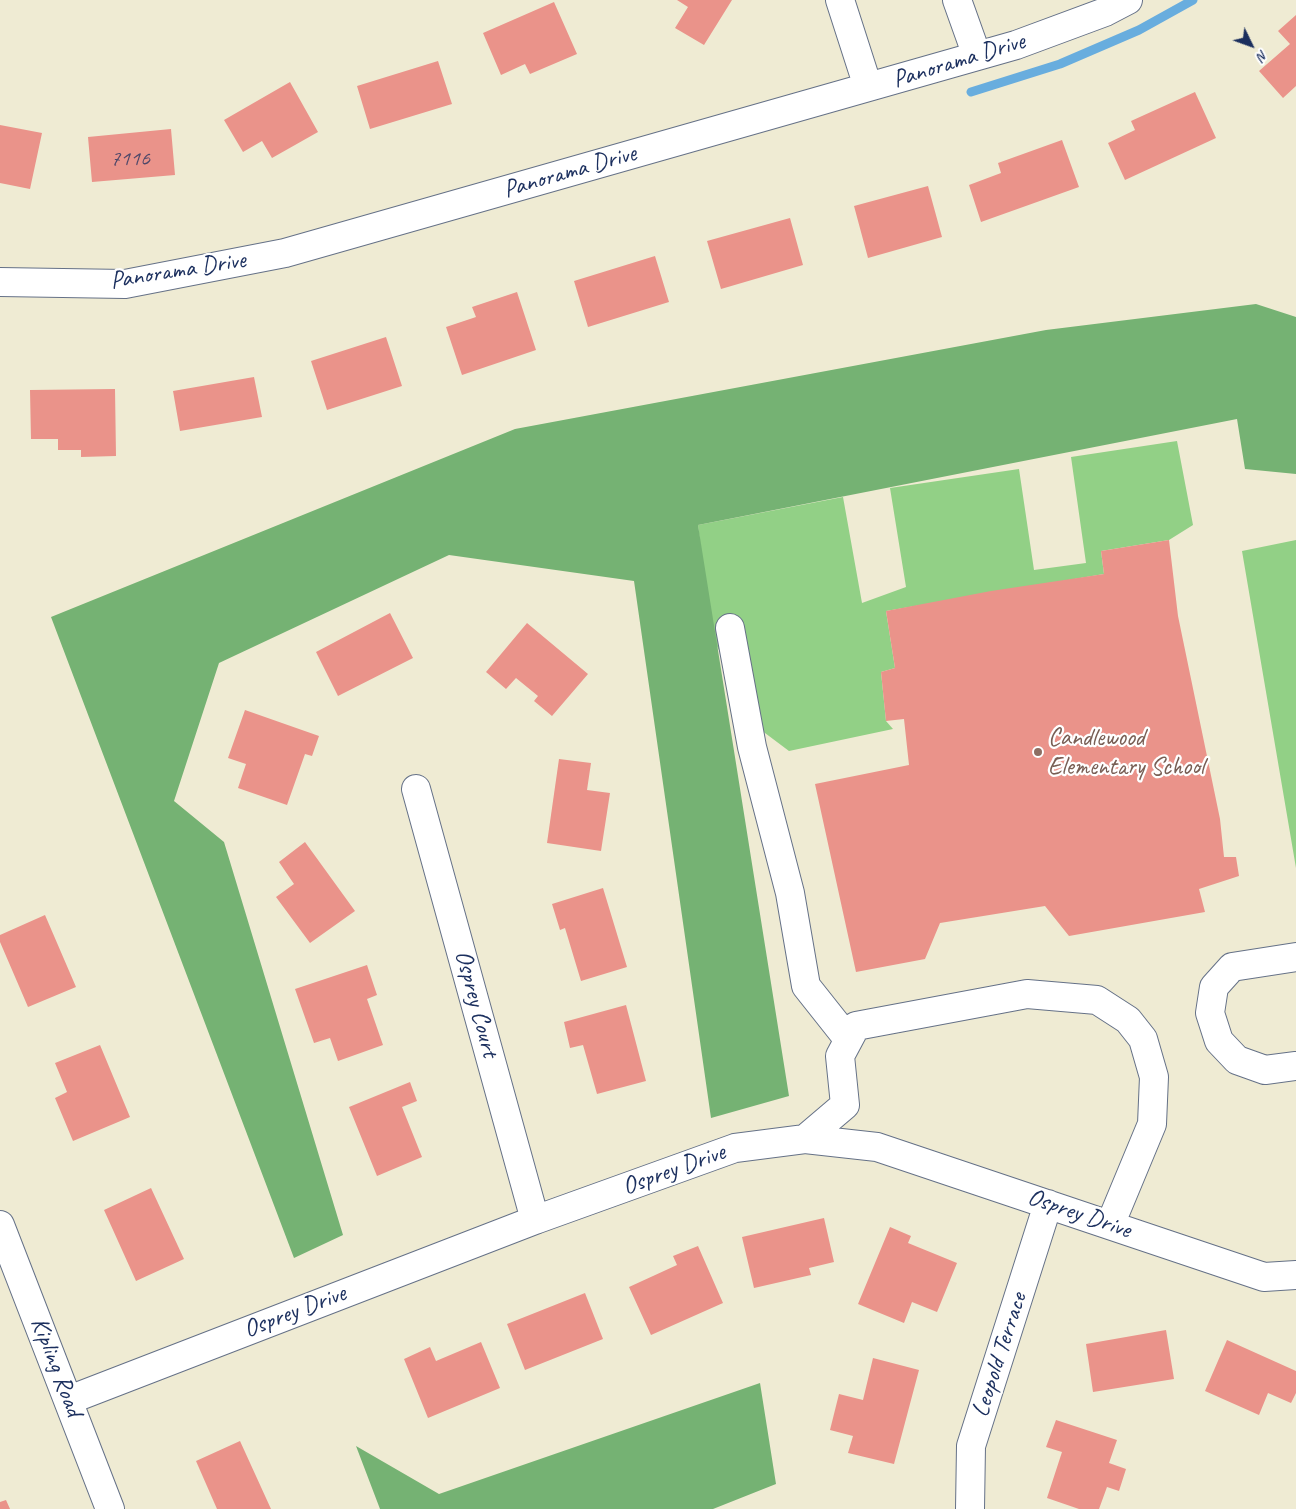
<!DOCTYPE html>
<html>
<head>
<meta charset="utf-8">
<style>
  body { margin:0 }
  #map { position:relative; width:1296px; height:1509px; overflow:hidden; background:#efebd3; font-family:Caveat,sans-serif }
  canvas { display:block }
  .north { position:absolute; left:1226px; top:20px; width:50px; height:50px; -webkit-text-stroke:4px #fff; paint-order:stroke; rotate:132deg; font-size:14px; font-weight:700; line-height:20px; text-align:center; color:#1b2f5e }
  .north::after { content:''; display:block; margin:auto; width:18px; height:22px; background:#1b2f5e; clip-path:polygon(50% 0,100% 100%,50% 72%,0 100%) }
</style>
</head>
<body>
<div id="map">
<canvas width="1296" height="1509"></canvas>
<div class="north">N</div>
</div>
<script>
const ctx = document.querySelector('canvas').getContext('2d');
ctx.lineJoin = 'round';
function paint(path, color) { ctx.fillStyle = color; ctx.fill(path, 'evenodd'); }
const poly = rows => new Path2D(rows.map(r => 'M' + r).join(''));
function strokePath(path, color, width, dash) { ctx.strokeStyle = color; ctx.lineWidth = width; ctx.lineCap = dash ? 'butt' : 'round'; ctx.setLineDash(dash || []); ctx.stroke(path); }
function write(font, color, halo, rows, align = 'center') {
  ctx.font = font + ' Caveat,sans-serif'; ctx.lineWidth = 4.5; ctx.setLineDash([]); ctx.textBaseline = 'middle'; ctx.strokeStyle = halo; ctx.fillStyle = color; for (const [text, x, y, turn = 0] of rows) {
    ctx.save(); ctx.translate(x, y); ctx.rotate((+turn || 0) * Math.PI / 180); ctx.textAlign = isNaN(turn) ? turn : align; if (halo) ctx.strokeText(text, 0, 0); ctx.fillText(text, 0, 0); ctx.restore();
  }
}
const green = poly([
  [1177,441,1193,525,1169,540,1101,551,1104,574,886,611,895,668,881,672,886,721,893,729,789,751,761,730,711,635,698,525,843,497,862,603,906,587,890,488,1019,469,1034,570,1086,563,1071,457],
  [1296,540,1296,868,1242,551]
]);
const forest = poly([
  [1256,304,1296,317,1296,474,1245,469,1237,419,698,525,789,1096,711,1118,634,581,449,555,219,663,174,801,224,842,343,1235,294,1258,51,617,515,429,1046,330],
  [760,1383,776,1484,713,1509,380,1509,356,1446,439,1494]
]);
const stream = poly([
  [971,92,1060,64,1139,30,1193,0]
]);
const building = poly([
  [677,0,732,0,704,45,675,28,688,7],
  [554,2,577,54,530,74,525,64,501,75,483,33],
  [1296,15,1296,86,1283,98,1259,71,1290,44,1278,31],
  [438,61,452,104,370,129,357,86],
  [290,82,318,132,272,158,262,141,243,152,224,120],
  [1195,92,1216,138,1125,180,1108,143,1135,130,1131,121],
  [0,125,42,133,30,189,0,183],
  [171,129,175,175,92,182,88,137],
  [1062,140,1079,187,981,222,969,185,1001,173,998,163],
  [928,186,942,237,868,258,854,206],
  [790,218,803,265,721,289,707,241],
  [655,256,669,302,588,327,574,281],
  [517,292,536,350,462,375,446,327,476,317,472,307],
  [386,337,402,386,327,410,311,361],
  [254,377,262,417,180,431,173,391],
  [115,389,116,456,81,457,81,450,58,450,58,439,31,439,30,390],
  [1169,540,1178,616,1220,819,1224,857,1236,857,1239,876,1199,889,1205,912,1069,936,1045,906,940,923,925,959,856,972,815,784,909,765,904,719,886,721,881,672,895,668,886,611,991,591,1104,574,1101,551],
  [390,613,413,658,338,696,316,652],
  [527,623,588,674,552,716,534,701,538,696,516,678,506,689,486,672],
  [245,710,319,736,312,756,305,754,287,805,238,788,246,764,228,758],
  [559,759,591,763,587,790,610,793,601,851,547,843],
  [305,842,355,911,310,943,276,897,294,884,279,862],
  [603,888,627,967,581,981,565,928,560,930,552,904],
  [45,915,76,987,28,1007,0,942,0,935],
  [367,965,377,995,367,999,383,1045,338,1061,330,1038,314,1043,295,989],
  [626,1005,646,1081,597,1094,583,1045,570,1048,564,1022],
  [100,1045,130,1117,73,1141,55,1098,67,1092,55,1063],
  [410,1082,417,1101,402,1107,422,1157,377,1176,349,1107],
  [151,1188,184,1259,136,1281,104,1210],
  [824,1218,834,1262,809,1268,811,1275,754,1288,742,1237],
  [890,1227,911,1236,908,1243,957,1263,937,1312,912,1302,904,1323,858,1304],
  [698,1246,723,1303,651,1335,629,1287,677,1265,673,1256],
  [585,1293,603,1339,525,1370,507,1324],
  [1166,1330,1174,1379,1093,1392,1086,1344],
  [1227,1340,1296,1371,1296,1393,1291,1403,1268,1393,1259,1415,1205,1391],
  [481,1342,500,1388,428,1418,404,1359,430,1347,436,1361],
  [873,1358,919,1370,894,1464,848,1453,853,1436,830,1430,839,1394,863,1400],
  [1056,1420,1117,1440,1109,1463,1126,1469,1119,1491,1107,1487,1099,1509,1079,1509,1047,1498,1062,1452,1046,1447],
  [240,1441,271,1509,217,1509,196,1461],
  [6,1500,10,1509,0,1509,0,1502]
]);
const minor = poly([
  [840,0,868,87],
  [957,0,977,56],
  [0,282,125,284,285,253,1016,45,1105,12,1128,0],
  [730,628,752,747,790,893,806,986,848,1039],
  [416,789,535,1220],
  [1296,957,1232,967,1214,987,1210,1013,1219,1041,1237,1060,1265,1070,1296,1066],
  [805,1139,845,1105,840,1056,856,1026,1027,994,1097,1000,1128,1020,1143,1039,1154,1077,1152,1124,1110,1225],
  [0,1225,110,1509],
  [69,1400,535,1220,735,1148,805,1139,877,1147,1264,1277,1296,1275],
  [970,1509,971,1446,1048,1204]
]);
const markers = [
  [1038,752,5,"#8d6e63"]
];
const numberNames = [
  ["7116",130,159]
];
const streetNames = [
  ["Panorama Drive",959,61,-17],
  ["Panorama Drive",570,172,-16],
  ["Panorama Drive",178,271,-9],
  ["Osprey Court",476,1004,75],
  ["Osprey Drive",674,1170,-20],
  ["Osprey Drive",1079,1214,19],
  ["Osprey Drive",295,1312,-21],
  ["Leopold Terrace",1000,1355,-72],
  ["Kipling Road",56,1367,69]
];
const educationNames = [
  ["Candlewood",1048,738],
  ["Elementary School",1048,767]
];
paint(green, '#92d086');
paint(forest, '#75b273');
strokePath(stream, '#68adde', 9);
paint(building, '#ea938a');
strokePath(minor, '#657187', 30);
strokePath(minor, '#fff', 28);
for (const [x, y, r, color] of markers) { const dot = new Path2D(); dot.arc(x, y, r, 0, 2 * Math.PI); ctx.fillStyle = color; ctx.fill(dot); strokePath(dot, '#fff', 2); }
write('22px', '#4f4869', null, numberNames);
write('25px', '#1b2f5e', '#fff', streetNames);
write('25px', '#785e54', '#fff', educationNames, 'left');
</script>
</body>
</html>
